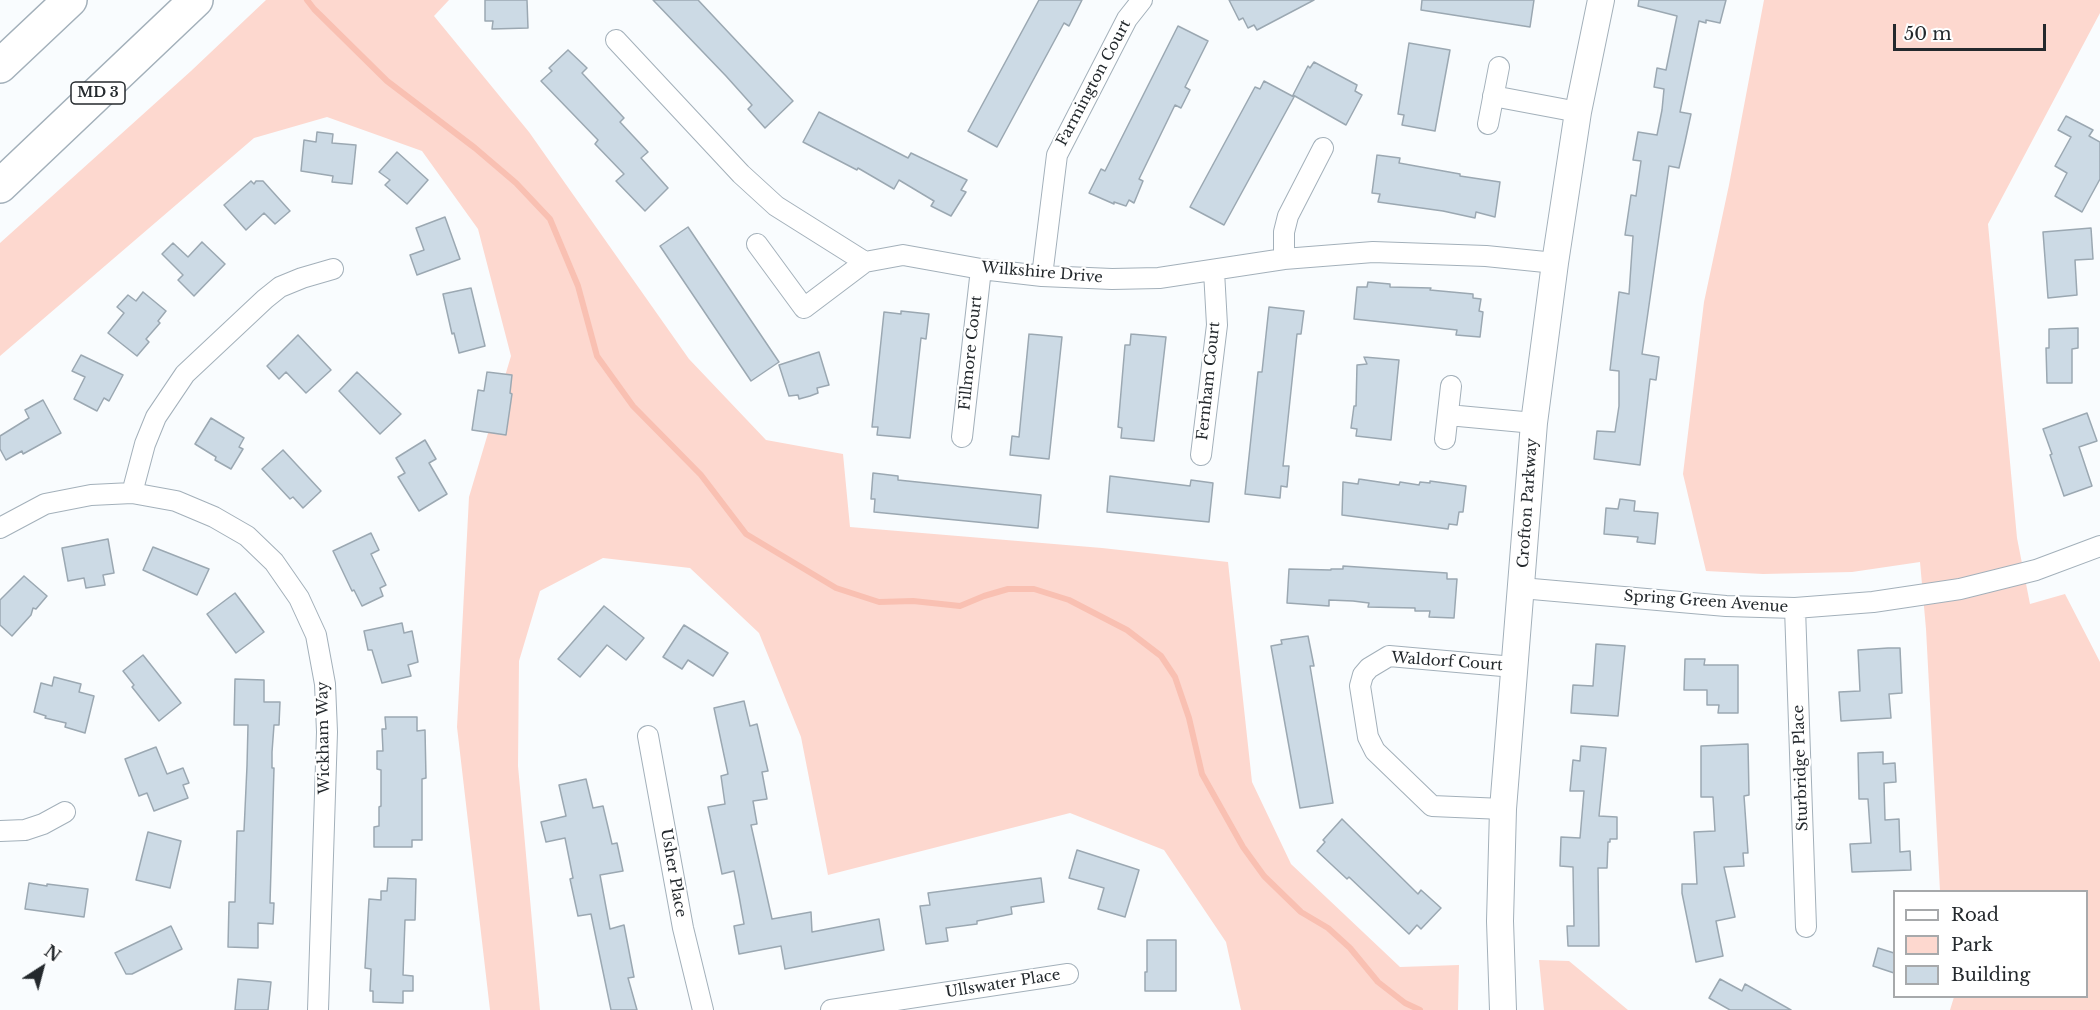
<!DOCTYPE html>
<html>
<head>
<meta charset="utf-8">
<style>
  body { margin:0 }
  #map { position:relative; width:2100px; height:1010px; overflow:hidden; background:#f9fcfe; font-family:"Libre Baskerville",serif }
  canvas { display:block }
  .legend { position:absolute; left:1893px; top:890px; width:195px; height:108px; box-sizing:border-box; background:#fff; border:2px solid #a7a9ab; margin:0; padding:8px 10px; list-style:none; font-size:18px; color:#24292d }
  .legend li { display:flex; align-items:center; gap:12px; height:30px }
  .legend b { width:30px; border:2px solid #a7a9ab }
  .north { position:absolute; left:12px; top:938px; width:60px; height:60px; -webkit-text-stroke:4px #fff; paint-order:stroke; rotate:36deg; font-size:16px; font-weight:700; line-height:24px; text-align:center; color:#24292d }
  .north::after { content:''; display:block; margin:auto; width:21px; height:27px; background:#24292d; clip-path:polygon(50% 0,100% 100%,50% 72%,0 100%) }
  .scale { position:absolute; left:1893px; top:24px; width:153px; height:27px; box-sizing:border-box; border:3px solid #24292d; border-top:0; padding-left:8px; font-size:18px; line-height:21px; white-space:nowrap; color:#24292d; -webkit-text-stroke:4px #fff; paint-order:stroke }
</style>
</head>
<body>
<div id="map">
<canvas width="2100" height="1010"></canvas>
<ul class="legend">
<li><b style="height:8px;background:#fff"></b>Road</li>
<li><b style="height:16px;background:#fdd8cf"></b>Park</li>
<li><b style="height:16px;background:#ccdae5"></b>Building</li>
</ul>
<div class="north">N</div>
<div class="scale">50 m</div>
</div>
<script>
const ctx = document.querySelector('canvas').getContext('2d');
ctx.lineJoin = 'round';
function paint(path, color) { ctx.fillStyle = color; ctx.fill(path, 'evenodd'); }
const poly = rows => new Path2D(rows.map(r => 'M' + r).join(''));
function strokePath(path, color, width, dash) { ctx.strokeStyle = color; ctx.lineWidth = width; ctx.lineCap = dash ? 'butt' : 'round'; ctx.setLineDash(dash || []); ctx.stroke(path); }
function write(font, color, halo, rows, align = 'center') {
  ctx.font = font + ' "Libre Baskerville",serif'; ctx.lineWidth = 4.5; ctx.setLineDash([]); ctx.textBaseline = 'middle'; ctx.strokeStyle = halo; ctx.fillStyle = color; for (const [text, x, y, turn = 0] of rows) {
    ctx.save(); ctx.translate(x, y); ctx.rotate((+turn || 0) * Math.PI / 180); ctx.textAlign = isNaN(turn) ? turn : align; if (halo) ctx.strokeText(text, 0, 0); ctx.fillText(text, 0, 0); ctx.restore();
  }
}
const green = poly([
  [266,0,449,0,434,16,529,132,689,359,766,440,843,454,850,527,1102,548,1228,562,1252,782,1291,864,1400,967,1459,965,1458,1010,1241,1010,1226,942,1164,850,1070,813,828,875,801,737,759,633,690,568,603,558,540,591,519,661,518,766,540,1010,490,1010,457,727,469,497,511,356,478,229,422,151,327,117,254,138,0,356,0,243,191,71],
  [1764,0,2100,0,2100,13,1988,224,2017,538,2030,604,2065,594,2100,662,2100,1010,1950,1010,1954,997,2086,996,2086,892,1940,891,1926,629,1920,562,1852,572,1763,574,1706,571,1683,474,1704,302,1729,185],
  [1539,960,1569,961,1628,1010,1544,1010]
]);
const stream = poly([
  [307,0,314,9,387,81,475,148,516,183,550,219,578,286,597,356,633,406,701,475,746,534,836,588,879,602,913,601,960,606,984,596,1008,589,1034,589,1069,600,1127,630,1161,656,1175,677,1189,718,1202,774,1243,847,1264,876,1301,912,1328,928,1350,948,1378,982,1405,1003,1420,1010]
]);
const building = poly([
  [485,0,527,0,528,28,492,29,493,21,485,21,485,0],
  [653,0,698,0,793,101,765,128,748,109,752,105,726,76,653,0],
  [1039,0,1082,0,1069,26,1064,23,997,147,968,131,1039,0],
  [1229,0,1314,0,1257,30,1254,25,1248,28,1243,18,1239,20,1229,0],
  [1422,0,1534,0,1530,27,1421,10,1422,0],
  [1639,0,1726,0,1720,23,1706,20,1706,23,1699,21,1680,112,1691,114,1685,142,1679,168,1669,166,1642,354,1659,357,1656,380,1650,379,1640,465,1594,459,1597,431,1615,432,1619,406,1619,371,1610,370,1619,292,1629,294,1633,236,1625,235,1631,195,1636,196,1641,161,1633,160,1638,132,1657,135,1662,110,1664,89,1654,87,1657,68,1666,70,1677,16,1638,6,1639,0],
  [1178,26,1208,41,1185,87,1190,90,1181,108,1175,105,1139,179,1143,181,1134,203,1129,200,1126,206,1114,202,1114,204,1089,193,1101,169,1105,171,1178,26],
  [1409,43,1450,50,1435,131,1402,125,1404,115,1398,114,1409,43],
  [568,50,587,68,582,73,624,118,620,122,648,152,641,158,668,188,645,211,616,181,624,174,595,144,598,140,541,81,552,71,549,68,568,50],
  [1314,62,1357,85,1355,91,1362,95,1346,125,1293,95,1308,66,1310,68,1314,62],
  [1264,81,1294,97,1224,225,1190,207,1255,87,1260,89,1264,81],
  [819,112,908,158,911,153,967,180,961,190,966,192,951,216,931,206,934,201,899,180,894,189,858,168,857,170,803,142,819,112],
  [2066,116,2093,130,2089,136,2100,142,2100,179,2082,212,2055,196,2067,173,2055,166,2071,137,2058,130,2066,116],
  [317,132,333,134,332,143,356,145,352,184,332,182,333,176,301,171,304,140,316,142,317,132],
  [397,152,428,180,407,204,385,185,390,180,379,172,397,152],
  [1377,155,1400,158,1399,163,1460,174,1460,176,1500,182,1495,217,1476,212,1475,218,1443,211,1378,202,1380,194,1372,193,1377,155],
  [251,181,254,184,256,181,263,181,290,211,275,224,264,213,246,230,224,205,251,181],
  [445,217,460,259,417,275,410,255,424,250,416,228,445,217],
  [688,227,779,362,751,381,660,246,688,227],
  [2091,228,2093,259,2075,260,2077,295,2048,298,2043,232,2091,228],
  [202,242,225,264,194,296,178,280,183,275,162,254,173,243,188,257,202,242],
  [1368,282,1390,284,1390,287,1431,288,1430,290,1473,294,1473,298,1481,299,1479,311,1483,312,1480,337,1456,335,1457,330,1354,319,1357,287,1367,287,1368,282],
  [471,288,485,346,459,353,454,333,452,334,443,294,471,288],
  [143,292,166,311,158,321,160,323,146,339,149,342,137,356,108,333,124,313,117,307,128,295,136,301,143,292],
  [1269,307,1304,311,1301,334,1297,334,1283,466,1289,466,1287,487,1281,486,1280,498,1245,494,1258,372,1262,372,1269,307],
  [901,311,929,314,926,339,921,338,910,438,877,435,878,427,872,427,884,312,901,314,901,311],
  [2078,328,2078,348,2072,349,2072,383,2047,383,2046,348,2049,348,2049,329,2078,328],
  [1029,334,1062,337,1049,459,1010,455,1012,436,1019,437,1029,334],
  [1131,334,1166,337,1154,441,1121,438,1122,428,1118,427,1125,345,1130,345,1131,334],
  [298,335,331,370,306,393,286,372,279,379,267,366,298,335],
  [819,352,829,385,817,388,818,393,810,396,799,399,798,395,789,396,779,365,819,352],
  [81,355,123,375,109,401,104,398,97,411,74,399,85,377,72,371,81,355],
  [1364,357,1399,360,1391,440,1356,436,1357,429,1351,428,1354,406,1356,406,1357,365,1367,364,1364,357],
  [357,372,401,414,380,434,339,391,357,372],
  [487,372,512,375,510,393,512,394,506,435,472,430,478,390,484,391,487,372],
  [43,400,61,433,23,454,22,451,6,460,0,449,0,436,29,418,25,410,43,400],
  [2087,413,2097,441,2079,447,2092,486,2064,496,2050,455,2052,454,2043,429,2087,413],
  [211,418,244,438,239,447,243,449,231,469,215,460,216,457,195,444,211,418],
  [425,440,436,459,429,463,447,494,419,511,398,477,405,473,396,458,425,440],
  [283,450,321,491,303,508,293,497,290,499,262,469,283,450],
  [873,473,898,476,898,480,1041,495,1038,528,874,512,875,499,871,499,873,473],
  [1110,476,1190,486,1191,480,1213,483,1209,522,1107,512,1110,476],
  [1359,479,1399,485,1400,482,1419,485,1420,482,1430,483,1430,481,1466,486,1463,512,1459,512,1457,525,1449,524,1448,529,1342,515,1343,482,1358,484,1359,479],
  [1620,499,1635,501,1634,511,1658,513,1655,544,1637,542,1638,537,1604,534,1606,508,1618,509,1620,499],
  [371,533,379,550,371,554,386,585,380,588,383,596,362,606,354,590,352,591,333,551,371,533],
  [108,539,114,573,103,575,105,585,86,588,84,578,68,581,62,548,108,539],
  [153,547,209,569,197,595,143,570,153,547],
  [1343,566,1447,573,1447,579,1457,579,1454,618,1429,617,1430,611,1415,611,1415,608,1368,607,1369,603,1353,601,1329,600,1329,606,1287,603,1289,569,1331,570,1331,569,1343,569,1343,566],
  [24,576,47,596,36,609,33,608,31,615,12,636,0,625,0,600,24,576],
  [235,593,264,632,236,653,207,614,235,593],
  [604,606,644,638,626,660,607,645,580,677,558,659,604,606],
  [402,623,404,633,412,631,418,662,408,665,411,676,382,683,372,650,368,650,364,631,402,623],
  [684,625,728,653,713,676,688,660,682,669,663,657,684,625],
  [1308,636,1314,666,1310,666,1333,803,1300,808,1271,646,1282,644,1281,640,1308,636],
  [1596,644,1625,646,1618,716,1571,713,1573,685,1593,686,1596,644],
  [1888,648,1900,648,1902,693,1889,694,1891,718,1841,721,1839,692,1860,691,1858,650,1888,648],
  [143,655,181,703,159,721,132,687,134,685,123,671,143,655],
  [1685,659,1705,659,1704,665,1738,665,1738,713,1718,713,1719,705,1707,705,1707,690,1684,690,1685,659],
  [54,677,81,684,79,692,94,696,85,733,65,727,66,723,45,718,46,716,34,712,41,683,52,686,54,677],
  [235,679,264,680,264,702,280,702,279,725,274,725,272,752,272,768,274,768,270,903,274,903,273,924,258,923,258,948,228,947,229,902,235,902,237,831,244,831,247,766,248,725,234,725,235,679],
  [744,701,750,726,757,724,768,771,762,772,767,799,753,801,757,824,751,825,772,919,811,912,812,932,879,919,884,950,785,969,781,946,739,954,734,926,744,924,739,896,734,871,722,874,708,807,725,804,721,776,728,774,714,708,744,701],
  [385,717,417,717,417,731,425,730,426,778,422,779,422,840,412,840,412,847,374,847,374,827,379,826,379,807,381,806,381,770,377,769,377,751,383,751,382,729,386,729,385,717],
  [1748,744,1749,795,1744,796,1748,853,1743,853,1744,866,1724,867,1735,917,1716,921,1723,956,1696,962,1682,893,1682,884,1697,884,1694,832,1715,831,1713,797,1701,797,1701,746,1748,744],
  [1581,746,1606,748,1599,816,1617,817,1617,839,1610,839,1610,842,1608,842,1607,868,1598,868,1599,946,1568,946,1567,926,1574,926,1573,867,1560,866,1561,837,1580,838,1584,791,1570,791,1573,760,1580,761,1581,746],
  [156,747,167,774,183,768,189,783,183,785,188,798,154,811,147,793,139,796,125,759,156,747],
  [1883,752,1883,764,1895,763,1896,782,1884,783,1885,820,1899,819,1900,852,1910,851,1911,870,1852,872,1850,844,1871,843,1868,799,1859,799,1858,753,1883,752],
  [586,779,593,808,603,806,612,844,617,843,623,871,600,875,610,929,624,925,634,977,628,978,637,1010,611,1010,591,914,578,916,570,879,573,878,565,838,546,842,541,822,566,816,559,785,586,779],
  [1342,819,1418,894,1421,890,1441,908,1421,929,1417,925,1409,934,1349,877,1347,879,1317,851,1325,842,1323,840,1342,819],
  [148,832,181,841,170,888,136,880,148,832],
  [1077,850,1139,870,1125,917,1098,909,1104,888,1069,878,1077,850],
  [388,878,416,879,415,920,405,920,403,975,413,976,413,991,403,991,403,1003,373,1002,373,991,370,991,371,969,365,968,369,899,381,900,381,891,387,891,388,878],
  [1041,878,1044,902,1011,907,1012,914,977,921,977,924,946,928,948,941,926,944,920,906,930,905,928,893,1041,878],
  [29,883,47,886,47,884,88,889,84,917,25,909,29,883],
  [171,926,182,949,132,974,126,974,115,953,171,926],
  [1147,940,1176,940,1176,991,1145,991,1145,972,1147,972,1147,940],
  [1878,948,1894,953,1894,973,1873,966,1878,948],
  [238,979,271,982,268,1010,235,1010,238,979],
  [1720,979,1742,991,1745,984,1791,1010,1730,1010,1709,998,1720,979]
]);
const minor = poly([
  [616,40,741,174,776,206,865,262,903,255,981,269,1042,276,1112,279,1159,278,1284,259,1373,252,1486,256,1555,263],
  [1493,96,1578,112],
  [1488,124,1499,67],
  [757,244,804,308,865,262],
  [1284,259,1284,232,1288,216,1323,148],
  [1042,276,1057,155,1127,19,1142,0],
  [1448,415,1534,423],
  [962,437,981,269],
  [1445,439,1451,386],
  [1201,455,1217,325,1214,271],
  [132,493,145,444,156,417,185,374,265,299,280,287,302,278,333,269],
  [0,528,45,504,91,495,132,493,176,501,214,517,247,536,274,562,299,598,316,635,325,684,327,732,318,1010],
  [1521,588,1726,606,1795,608,1873,602,1960,589,2036,570,2100,546],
  [1795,608,1806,927],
  [648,736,683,928,703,1010],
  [1503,809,1432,806,1375,751,1368,737,1360,686,1363,675,1369,668,1389,656,1514,667],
  [0,831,25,830,43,824,65,812],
  [831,1010,1068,974]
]);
const tertiary = poly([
  [1503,1010,1500,921,1503,809,1534,423,1555,263,1578,112,1601,0]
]);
const trunk = poly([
  [0,66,70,0],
  [0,186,196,0]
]);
const shields = [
  [98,93,54]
];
const shieldNames = [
  ["MD 3",98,93]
];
const streetNames = [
  ["Farmington Court",1094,83,-62],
  ["Wilkshire Drive",1042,273,5],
  ["Fillmore Court",971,353,-84],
  ["Fernham Court",1209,381,-84],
  ["Crofton Parkway",1528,503,-86],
  ["Spring Green Avenue",1706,602,4],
  ["Waldorf Court",1447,662,4],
  ["Wickham Way",324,738,-91],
  ["Sturbridge Place",1801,768,-92],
  ["Usher Place",673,873,80],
  ["Ullswater Place",1003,984,-9]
];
paint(green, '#fdd8cf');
strokePath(stream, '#f9c0b2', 6);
paint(building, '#ccdae5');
strokePath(building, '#9ba8b2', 1.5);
strokePath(minor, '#a3b0ba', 22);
strokePath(tertiary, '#a3b0ba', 28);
strokePath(trunk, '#a3b0ba', 36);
strokePath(minor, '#fff', 20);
strokePath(tertiary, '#fff', 26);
strokePath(trunk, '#fff', 33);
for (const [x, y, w] of shields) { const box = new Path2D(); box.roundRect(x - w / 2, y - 11, w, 22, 4.5); ctx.fillStyle = '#fff'; ctx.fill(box); strokePath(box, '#24292d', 1.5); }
write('bold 14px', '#24292d', null, shieldNames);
write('15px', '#24292d', '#fff', streetNames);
</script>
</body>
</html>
